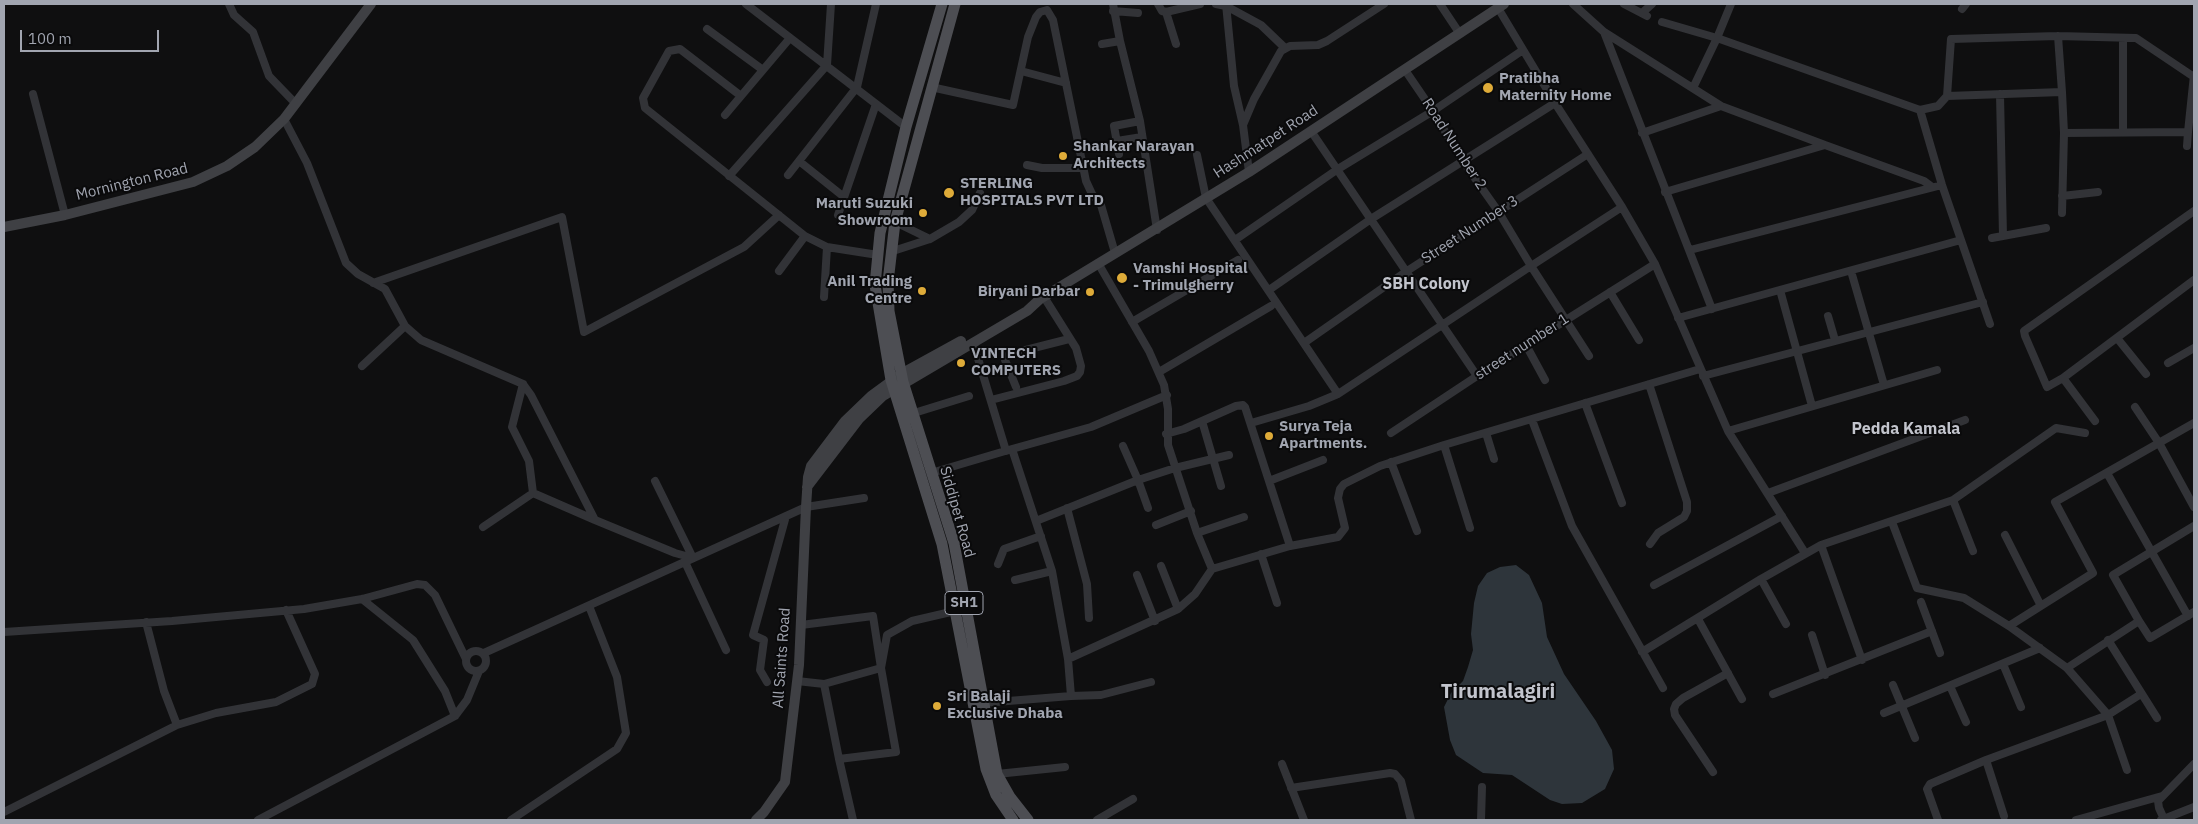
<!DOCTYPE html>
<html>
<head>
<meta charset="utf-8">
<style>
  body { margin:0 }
  #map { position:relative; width:2198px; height:824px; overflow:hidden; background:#0f0f10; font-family:"IBM Plex Sans",sans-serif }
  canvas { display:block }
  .frame { position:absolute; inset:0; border:5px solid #a1a5b0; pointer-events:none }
  .scale { position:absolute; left:20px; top:30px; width:139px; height:22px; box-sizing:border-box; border:2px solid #a1a5b0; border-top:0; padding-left:6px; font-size:15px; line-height:18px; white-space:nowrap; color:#a1a5b0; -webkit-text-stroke:4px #0a0a0b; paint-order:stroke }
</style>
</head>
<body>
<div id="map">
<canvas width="2198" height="824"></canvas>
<div class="frame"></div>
<div class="scale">100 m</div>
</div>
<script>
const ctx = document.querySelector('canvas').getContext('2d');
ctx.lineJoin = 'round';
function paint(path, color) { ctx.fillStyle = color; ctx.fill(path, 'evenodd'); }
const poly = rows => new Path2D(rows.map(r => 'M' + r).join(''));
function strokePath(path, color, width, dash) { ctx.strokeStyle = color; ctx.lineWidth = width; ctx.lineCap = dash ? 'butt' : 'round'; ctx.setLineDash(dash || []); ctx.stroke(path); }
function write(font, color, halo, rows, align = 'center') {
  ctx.font = font + ' "IBM Plex Sans",sans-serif'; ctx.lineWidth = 4; ctx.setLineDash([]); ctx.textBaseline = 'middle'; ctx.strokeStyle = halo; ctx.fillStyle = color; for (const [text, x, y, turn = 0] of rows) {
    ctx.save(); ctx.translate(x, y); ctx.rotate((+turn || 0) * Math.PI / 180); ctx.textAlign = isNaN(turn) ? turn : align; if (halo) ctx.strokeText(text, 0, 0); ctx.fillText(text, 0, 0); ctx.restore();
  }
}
const water = poly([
  [1516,565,1529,575,1542,603,1547,637,1564,674,1596,721,1612,750,1614,769,1605,789,1582,803,1562,804,1550,800,1512,775,1483,773,1456,755,1450,740,1444,707,1451,693,1463,681,1468,667,1473,650,1471,634,1474,603,1478,586,1487,573,1500,567]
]);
const street = poly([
  [229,4,234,15,253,32,269,76,296,104],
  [746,4,906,127],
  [1113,4,1120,41,1140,121,1157,230],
  [1158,4,1162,11,1166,12,1176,44],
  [1216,4,1226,6,1261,25,1285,48],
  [1226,4,1234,86,1243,125],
  [1440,4,1460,34],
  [1573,4,1604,32,1712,309],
  [1624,4,1647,16],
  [1498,8,1555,103,1622,207,1655,264,1728,431,1805,553],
  [1962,9,1966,4],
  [1113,11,1138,13],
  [1166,12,1200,4],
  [1642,13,1652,4],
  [1662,22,1717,38,1920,110,1942,185,1990,324],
  [707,29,763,70],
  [1604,32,1721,106,1825,145,1665,192],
  [1102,44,1120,41],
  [1405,70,1433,111,1462,160,1498,211,1531,266,1589,356],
  [1021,71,1066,83],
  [931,87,1013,105,1028,37,1036,17,1040,12,1047,10,1053,20,1086,181,1092,194,1101,205,1115,253],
  [1693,88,1717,38,1731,4],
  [33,94,65,215],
  [2000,94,2003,236],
  [741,96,790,38],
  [1947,96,2062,92,2058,36],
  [1920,110,1938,106,1947,96,1951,39,2058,36,2136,38,2194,77],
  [725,115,741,96,680,49,669,51,643,98,645,108,805,236,827,247,878,255],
  [284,119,307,163,346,263,358,274,385,289,405,326,421,340,523,384,531,395,595,520,675,553,693,558],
  [1311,131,1477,376],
  [2123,132,2123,38],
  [1642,133,1721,106],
  [2064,133,2188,132,2194,75],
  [1117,141,1142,137],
  [1825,145,1924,181,1932,187],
  [2187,146,2188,132],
  [1119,154,1114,126,1140,121],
  [1197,155,1206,198,1338,394],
  [799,161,844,197],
  [1027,165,1042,168,1083,168],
  [1249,172,1243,125,1254,99,1281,51,1290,46,1318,45,1327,41,1384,4],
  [788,175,857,87,876,4],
  [729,176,827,65,831,4],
  [2062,196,2098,192],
  [2194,211,2024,331,2025,336,2047,387,2063,378,2194,280],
  [2062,213,2064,133,2062,92],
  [838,215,876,104],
  [895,222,930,239],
  [1992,238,2046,228],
  [1235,240,1338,169,1433,111,1523,50],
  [1690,250,1942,185],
  [890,252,930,239,959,222,972,210,980,193],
  [779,271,805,236],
  [1851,271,1884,385],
  [373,283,562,217,584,332,744,247,779,215],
  [1269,290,1371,219,1555,103],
  [1780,290,1812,406],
  [1610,292,1639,340],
  [824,297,827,247],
  [1828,316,1835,340],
  [1678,318,1961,240],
  [1132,322,1238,260],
  [2117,338,2146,374],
  [973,342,1006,451],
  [1304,343,1407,271,1588,154],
  [1526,345,1545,380],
  [2168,363,2194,348],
  [362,366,405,326],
  [1159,372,1271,306],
  [1703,376,1983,302],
  [2063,378,2095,421],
  [523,384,512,427,529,461,533,493,595,520],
  [1649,384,1687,502,1687,511,1684,517,1658,533,1650,544],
  [1016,387,1005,360,1006,357,1010,354,1069,339],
  [991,400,1064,381,1077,376,1080,372,1081,366,1076,348,1044,297],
  [1585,403,1622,503],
  [2135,407,2159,443,2194,507],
  [914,413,969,396],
  [1532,420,1572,526,1663,688],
  [1202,421,1221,486],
  [1251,423,1309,406,1338,394,1531,266,1622,207],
  [1728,431,1937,370],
  [1391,433,1477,376,1655,264],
  [1486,433,1494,459],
  [1166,434,1184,429,1236,406,1243,405,1245,407,1290,546],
  [1444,445,1470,528],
  [1123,446,1138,480,1148,508],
  [1012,449,1091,427,1167,395],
  [1391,462,1417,531],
  [931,473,1012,449,1052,571,1068,659,1071,696,983,703],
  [2107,473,2188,616],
  [655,481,693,558],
  [1269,481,1323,460],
  [1768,493,1965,420],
  [1953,500,1973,551],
  [1067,508,1087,584,1089,618],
  [1036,521,1138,480,1175,468,1229,455],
  [1892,522,1917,588,1964,598,2009,626,2067,668,2139,621,2150,638,2194,612],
  [1156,525,1191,511],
  [483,527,533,493],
  [1197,533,1244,517],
  [2005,535,2041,606],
  [1821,545,1862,660],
  [1261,554,1277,603],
  [685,562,726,650],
  [998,564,1004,549,1041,536],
  [1161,566,1178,609],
  [1212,569,1290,546,1338,537,1345,528,1338,498,1340,489,1344,484,1380,466,1444,445,1700,369],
  [1137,575,1155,621],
  [1761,579,1786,624],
  [1015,580,1052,571],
  [1654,585,1782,516],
  [362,599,413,640,445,691,455,716],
  [1921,602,1940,653],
  [1698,619,1742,699],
  [2139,621,2113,575,2194,526],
  [146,622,164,691,177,725],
  [801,625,873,616,881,668,824,684,839,759],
  [2009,626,2093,573,2055,502,2194,423],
  [4,632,172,621,304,609,362,599,417,584,425,585,435,595,466,659],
  [1812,635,1825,675],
  [2108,640,2157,718],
  '466 661a10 10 0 1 1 20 0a10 10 0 1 1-20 0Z',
  [1642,652,1761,579,1821,545,1953,500,2056,428,2085,433],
  [484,653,806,507,864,498],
  [1068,659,1178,609,1195,594,1212,569,1197,533,1168,445,1168,409,1164,385,1149,351,1098,263],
  [2003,664,2021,707],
  [2067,668,2108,715,2127,770],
  [797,681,824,684],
  [767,682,760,670,764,640,753,635,786,516],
  [1893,685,1915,738],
  [1950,686,1966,722],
  [1773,694,1932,631],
  [1071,696,1101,695,1151,682],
  [1884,713,2040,648],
  [1986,760,2004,816],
  [1282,764,1304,820],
  [1713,772,1675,715,1674,709,1676,704,1683,698,1728,673],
  [997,774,1065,767],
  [1291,788,1390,773,1395,774,1401,781,1411,820],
  [4,812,177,725,216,713,276,702,312,684,315,674,286,610],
  [2164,819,2159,808,2158,801,2194,764],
  [258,820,455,716,467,700,479,671],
  [511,820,617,749,626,733,617,677,589,606],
  [853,820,839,759,896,752,881,668,887,635,912,621,955,611],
  [1097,820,1133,799],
  [1481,820,1482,787],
  [1938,820,1927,789,1930,784,1986,760,2108,715,2141,694],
  [2076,820,2162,796],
  [2161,820,2194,807]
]);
const secondary = poly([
  [4,227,65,215,193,182,227,166,255,147,284,119,371,4],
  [807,487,859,419,883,396,1027,311,1040,299,1249,172,1504,4],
  [756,820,764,812,785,782,799,665,806,507,808,477,811,466,845,421,871,396,901,374,961,341]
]);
const primary = poly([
  [942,4,906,127,880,233,875,285,891,380,942,544,986,769,996,795,1013,820],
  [955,4,895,222,888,282,889,311,903,382,954,543,997,774,1010,797,1028,820]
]);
const markers = [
  [1488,88,6,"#deab39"],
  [1063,156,5,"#deab39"],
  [949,193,6,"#deab39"],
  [923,213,5,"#deab39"],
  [1122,278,6,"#deab39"],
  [922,291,5,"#deab39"],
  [1090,292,5,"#deab39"],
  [961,363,5,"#deab39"],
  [1269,436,5,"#deab39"],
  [937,706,5,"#deab39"]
];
const shields = [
  [964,603,38]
];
const shieldNames = [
  ["SH1",964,603]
];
const poiNames = [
  ["Pratibha",1499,79],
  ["Maternity Home",1499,96],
  ["Shankar Narayan",1073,147],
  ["Architects",1073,164],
  ["STERLING",960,184],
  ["HOSPITALS PVT LTD",960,201],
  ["Maruti Suzuki",913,204,"right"],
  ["Showroom",913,221,"right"],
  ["Vamshi Hospital",1133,269],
  ["- Trimulgherry",1133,286],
  ["Anil Trading",912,282,"right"],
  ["Centre",912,299,"right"],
  ["Biryani Darbar",1080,292,"right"],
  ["VINTECH",971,354],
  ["COMPUTERS",971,371],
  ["Surya Teja",1279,427],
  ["Apartments.",1279,444],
  ["Sri Balaji",947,697],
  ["Exclusive Dhaba",947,714]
];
const streetNames = [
  ["Hashmatpet Road",1266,142,-33],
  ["Road Number 2",1454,144,57],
  ["Mornington Road",132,182,-14],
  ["Street Number 3",1470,230,-33],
  ["street number 1",1522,347,-33],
  ["Siddipet Road",957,512,74],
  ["All Saints Road",782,658,-86]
];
const neighbourhoodNames = [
  ["SBH Colony",1426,284],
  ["Pedda Kamala",1906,429]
];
const districtNames = [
  ["Tirumalagiri",1498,692]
];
paint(water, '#2e353b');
strokePath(street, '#323337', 8);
strokePath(secondary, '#3f4044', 10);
strokePath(primary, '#4d4e53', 11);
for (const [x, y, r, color] of markers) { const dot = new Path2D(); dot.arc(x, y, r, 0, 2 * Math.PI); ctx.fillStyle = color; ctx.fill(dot); strokePath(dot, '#0a0a0b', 2); }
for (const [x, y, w] of shields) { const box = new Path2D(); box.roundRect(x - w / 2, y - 11.5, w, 23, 4); ctx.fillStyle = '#0a0a0b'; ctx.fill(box); strokePath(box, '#a1a5b0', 1); }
write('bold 14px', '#a1a5b0', null, shieldNames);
write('bold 15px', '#a1a5b0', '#0a0a0b', poiNames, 'left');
write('15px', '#a1a5b0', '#0a0a0b', streetNames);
write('bold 16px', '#c2c4cc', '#0a0a0b', neighbourhoodNames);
write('bold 20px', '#c2c4cc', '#0a0a0b', districtNames);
</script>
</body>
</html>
